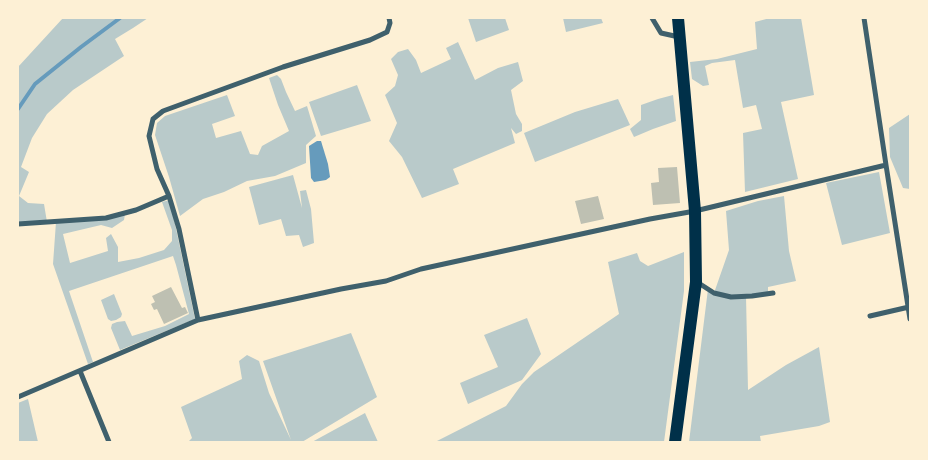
<!DOCTYPE html>
<html>
<head>
<meta charset="utf-8">
<style>
  body { margin:0 }
  #map { position:relative; width:928px; height:460px; overflow:hidden; background:#fdf0d5; font-family:"IBM Plex Sans",sans-serif }
  canvas { display:block }
  .frame { position:absolute; inset:0; border:19px solid #fdf0d5; pointer-events:none }
</style>
</head>
<body>
<div id="map">
<canvas width="928" height="460"></canvas>
<div class="frame"></div>
</div>
<script>
const ctx = document.querySelector('canvas').getContext('2d');
ctx.lineJoin = 'round';
function paint(path, color) { ctx.fillStyle = color; ctx.fill(path, 'evenodd'); }
const poly = rows => new Path2D(rows.map(r => 'M' + r).join(''));
function strokePath(path, color, width, dash) { ctx.strokeStyle = color; ctx.lineWidth = width; ctx.lineCap = dash ? 'butt' : 'round'; ctx.setLineDash(dash || []); ctx.stroke(path); }
const green = poly([
  [63,18,148,18,133,28,115,39,124,56,73,90,47,114,32,138,21,167,29,172,19,196,28,203,44,204,47,222,18,224,18,67],
  [468,18,505,18,509,30,476,42],
  [563,18,601,18,603,23,566,32],
  [770,18,801,18,814,95,781,102,798,179,745,192,743,133,762,129,756,105,743,108,735,60,712,63,705,66,709,85,703,86,692,79,690,62,717,59,757,49,755,22],
  [458,42,475,80,498,68,518,62,523,81,511,90,516,114,522,124,522,131,516,134,511,128,515,143,453,169,459,184,422,198,402,157,389,141,397,123,385,95,395,86,398,75,391,59,398,52,408,49,416,60,421,73,451,59,446,48],
  [277,75,281,79,286,92,295,111,307,106,316,136,306,145,306,163,275,176,247,181,224,192,203,199,180,216,169,177,155,135,157,123,165,116,227,95,235,116,212,124,216,138,241,131,250,154,258,155,262,146,289,131,278,105,269,78],
  [357,85,371,121,321,136,309,102],
  [673,95,676,121,653,129,634,137,630,129,641,120,641,105,658,99],
  [618,99,630,125,535,162,524,133,575,112],
  [910,114,910,189,903,188,890,157,889,128],
  [879,172,890,233,842,245,826,183],
  [293,175,302,208,300,191,306,190,311,209,314,243,303,247,299,235,286,236,281,219,259,225,249,187],
  [784,196,789,251,796,281,768,287,768,294,746,296,748,390,786,365,819,347,830,422,819,426,760,436,761,442,689,442,708,289,714,293,729,250,726,211,758,201],
  [170,200,195,319,120,350,111,328,112,324,117,322,125,321,132,336,165,326,189,314,176,265,173,256,69,291,93,362,88,364,53,264,56,222,125,214,124,220,112,228,101,225,63,234,70,263,108,251,106,238,111,234,118,247,118,262,139,258,164,250,172,241,172,230,162,202],
  [684,252,684,291,664,442,435,442,506,406,522,384,534,372,619,314,608,262,637,253,640,261,648,266],
  [114,294,122,314,121,317,116,320,111,321,108,319,101,300],
  [527,318,541,354,522,380,468,404,460,383,498,367,484,335],
  [351,333,377,397,302,442,188,442,192,438,181,407,242,379,239,361,247,355,259,361,269,393,291,440,263,361],
  [28,399,38,442,18,442,18,403],
  [365,413,378,442,312,442]
]);
const water = poly([
  [317,141,321,141,328,164,330,177,326,180,314,182,311,178,309,146]
]);
const stream = poly([
  [18,109,35,84,81,47,120,18]
]);
const building = poly([
  [677,167,680,203,653,205,651,183,659,182,658,168],
  [598,196,604,219,581,224,575,201],
  [171,287,182,308,185,307,188,313,164,324,157,309,154,310,151,304,155,302,152,296]
]);
const minor = poly([
  [652,18,661,33,679,37],
  [864,18,886,165,910,319],
  [18,224,106,218,136,210,169,196],
  [697,282,714,293,731,297,752,296,773,293],
  [870,316,909,307],
  [198,320,179,229,169,196,157,169,149,136,153,119,163,111,283,67,370,40,387,32,390,23,389,18],
  [80,371,109,442],
  [18,397,198,320,341,289,386,281,421,269,650,219,695,211,886,165]
]);
const primary = poly([
  [675,442,696,282,695,211,678,18]
]);
paint(green, '#b9caca');
paint(water, '#669bbc');
strokePath(stream, '#669bbc', 4);
paint(building, '#bec0b2');
strokePath(minor, '#3f606c', 5);
strokePath(primary, '#003049', 12);
</script>
</body>
</html>
